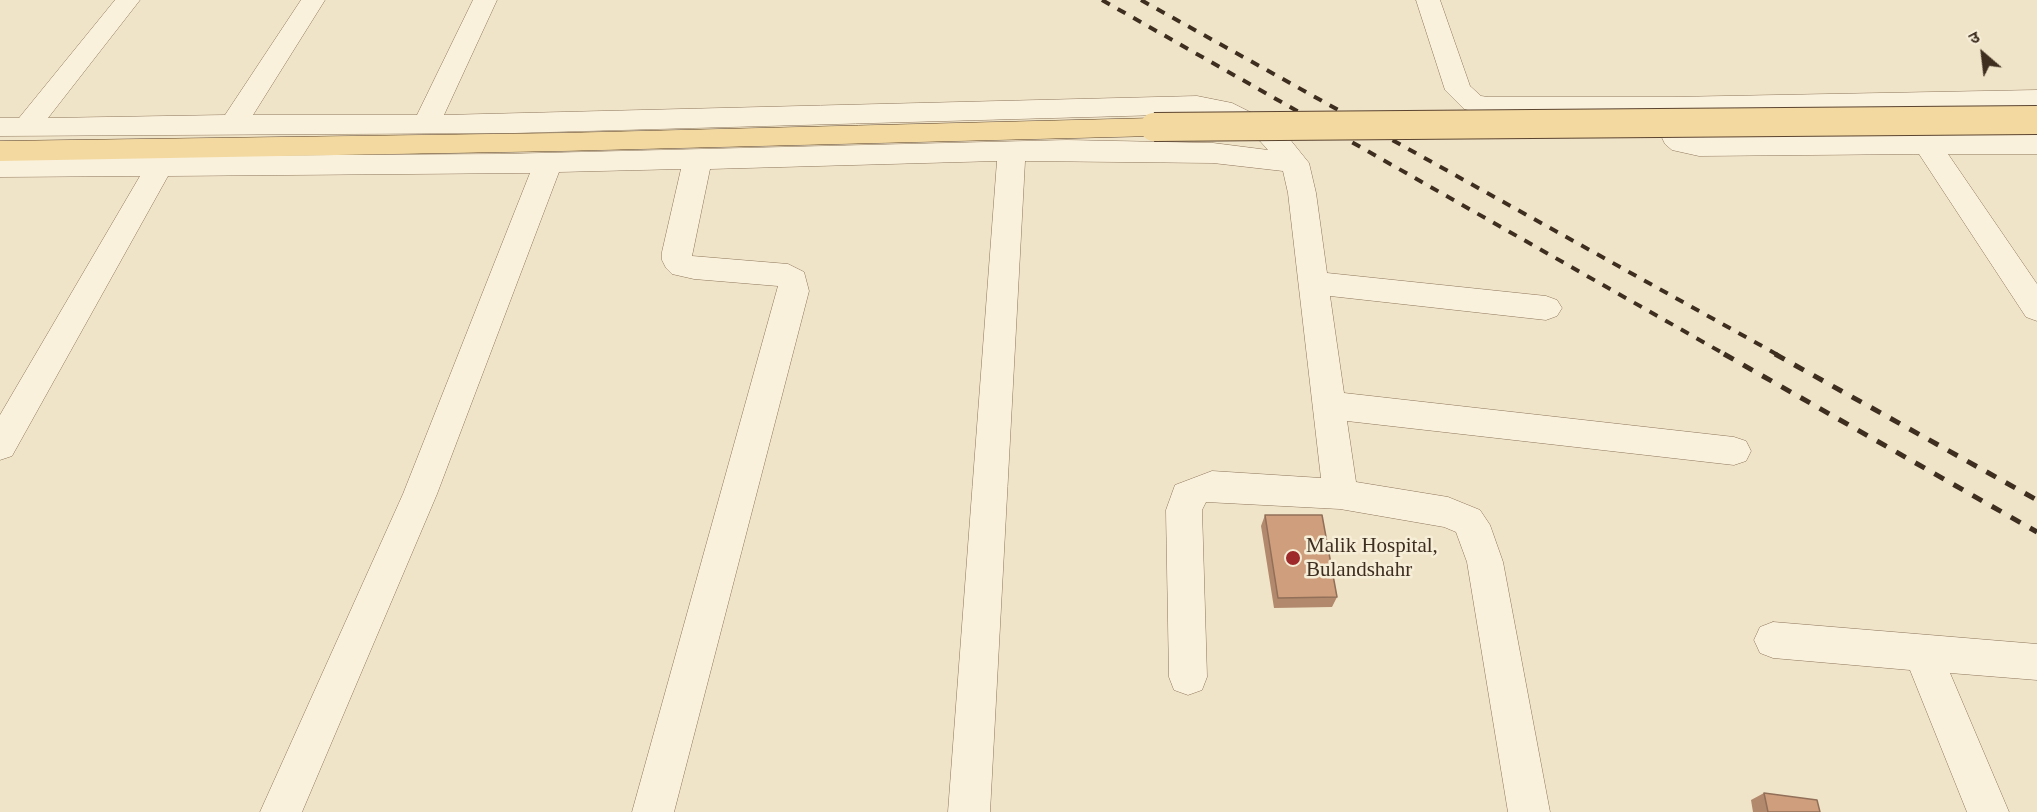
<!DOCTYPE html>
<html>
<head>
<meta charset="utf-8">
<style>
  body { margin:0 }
  #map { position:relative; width:2037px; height:812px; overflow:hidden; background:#f0e4c8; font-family:"Times New Roman","Noto Sans Devanagari",serif }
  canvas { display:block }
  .north { position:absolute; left:1953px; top:24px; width:60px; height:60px; -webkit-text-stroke:4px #f7eed8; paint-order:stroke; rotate:332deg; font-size:16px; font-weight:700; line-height:24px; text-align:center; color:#3d2e20 }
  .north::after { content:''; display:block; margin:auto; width:21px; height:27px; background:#3d2e20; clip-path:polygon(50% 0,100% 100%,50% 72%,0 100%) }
</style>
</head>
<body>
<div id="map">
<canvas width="2037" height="812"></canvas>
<div class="north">उ</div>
</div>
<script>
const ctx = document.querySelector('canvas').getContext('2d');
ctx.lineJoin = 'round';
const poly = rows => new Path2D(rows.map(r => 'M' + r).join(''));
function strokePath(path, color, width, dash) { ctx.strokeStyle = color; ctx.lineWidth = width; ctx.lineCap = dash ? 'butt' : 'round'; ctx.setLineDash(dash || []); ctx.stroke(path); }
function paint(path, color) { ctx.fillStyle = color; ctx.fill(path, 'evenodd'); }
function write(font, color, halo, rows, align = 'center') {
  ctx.font = font + ' "Times New Roman",serif'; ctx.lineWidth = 5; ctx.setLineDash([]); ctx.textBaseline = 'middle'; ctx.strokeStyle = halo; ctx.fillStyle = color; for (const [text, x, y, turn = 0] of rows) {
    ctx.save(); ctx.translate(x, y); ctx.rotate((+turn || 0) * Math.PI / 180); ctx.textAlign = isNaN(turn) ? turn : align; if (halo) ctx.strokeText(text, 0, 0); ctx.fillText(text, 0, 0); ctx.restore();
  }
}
const minor = poly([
  [115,0,140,0,48,118,225,115,301,0,325,0,253,115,417,115,473,0,497,0,444,115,1197,96,1232,103,1280,127,1309,163,1316,193,1327,273,1546,296,1557,300,1562,308,1557,316,1546,320,1330,296,1344,393,1734,437,1746,441,1751,451,1746,461,1734,465,1347,421,1356,482,1448,497,1480,510,1490,525,1503,562,1550,812,1508,812,1467,562,1456,532,1444,527,1340,509,1206,502,1202,510,1207,677,1202,690,1188,695,1174,690,1169,677,1166,510,1175,485,1212,471,1321,478,1288,193,1283,171,1213,163,1025,161,990,812,948,812,997,161,710,169,692,256,788,264,804,272,809,291,674,812,632,812,778,286,694,279,672,274,666,268,662,260,662,252,681,169,559,172,437,494,302,812,260,812,403,494,530,173,168,176,12,456,0,460,0,415,140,176,0,177,0,157,501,154,1067,140,1213,143,1268,150,1260,141,1224,120,1197,114,514,133,0,136,0,118,19,118,115,0],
  [1416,0,1440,0,1470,86,1481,96,1488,97,1673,97,2037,90,2037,108,1678,115,1686,131,1699,136,2037,134,2037,154,1948,154,2037,284,2037,321,2026,317,1919,154,1699,156,1672,150,1665,144,1651,115,1488,115,1464,109,1445,90,1416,0],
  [1773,622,2037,644,2037,680,1950,673,2009,812,1967,812,1910,670,1773,658,1760,653,1754,640,1760,627,1773,622]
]);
const primary = poly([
  [1154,118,1164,120,1168,127,1164,134,1154,136,562,151,0,161,0,141,562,133,1154,118]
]);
const railFar1 = poly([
  [1102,0,1726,355],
  [1141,0,1778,355]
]);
const rail = poly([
  [1724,354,2037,532],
  [1775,354,2037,500]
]);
const primaryBridge = poly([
  [1154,127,2037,120]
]);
const wall = poly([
  [1265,515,1337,597,1332,607,1274,608,1261,526],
  [1764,793,1820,812,1753,812,1751,800]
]);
const building = poly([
  [1265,515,1322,515,1337,597,1278,598,1265,515],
  [1764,793,1817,800,1820,812,1768,812,1764,793]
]);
const markers = [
  [1293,558,8,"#9e2a2b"]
];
const poiNames = [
  ["Malik Hospital,",1306,546],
  ["Bulandshahr",1306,570]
];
strokePath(minor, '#8d765c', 1);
strokePath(primary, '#5b4430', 1);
paint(minor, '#faf1dc');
paint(primary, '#f3d9a0');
strokePath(railFar1, '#3d2e20', 4, [9, 9]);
strokePath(rail, '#3d2e20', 5, [11, 11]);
strokePath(primaryBridge, '#5b4430', 30, []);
strokePath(primaryBridge, '#f3d9a0', 28);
paint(wall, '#b2896c');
paint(building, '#cf9f7d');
strokePath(building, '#916f58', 1.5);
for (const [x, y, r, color] of markers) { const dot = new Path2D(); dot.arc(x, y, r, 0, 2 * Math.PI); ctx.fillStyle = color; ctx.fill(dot); strokePath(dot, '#f7eed8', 2); }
write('21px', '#3d2e20', '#f7eed8', poiNames, 'left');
</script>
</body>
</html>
